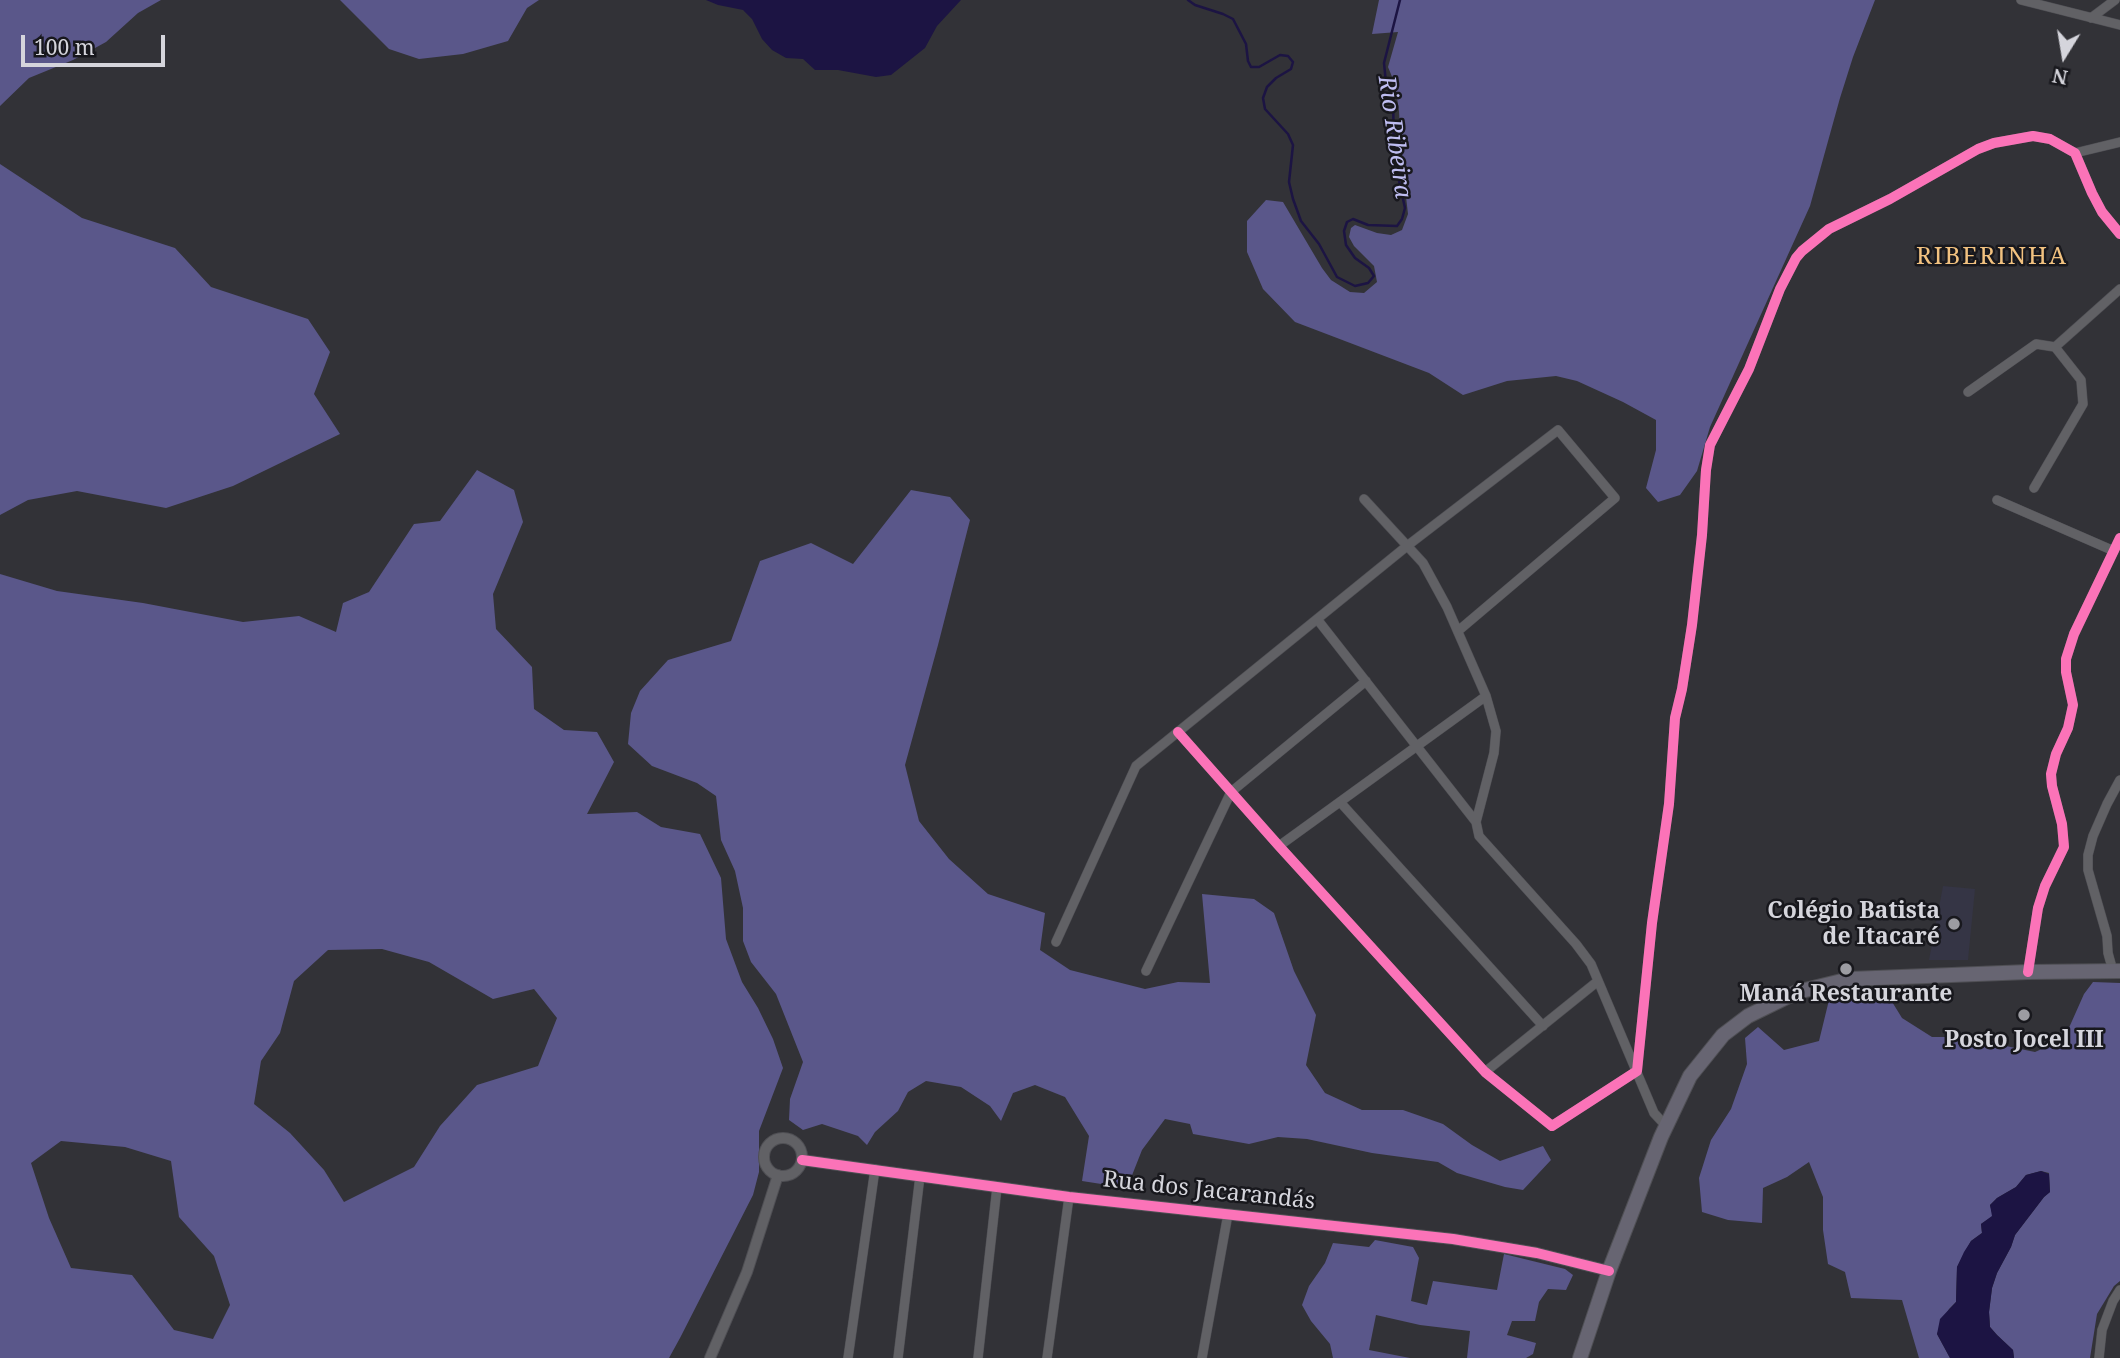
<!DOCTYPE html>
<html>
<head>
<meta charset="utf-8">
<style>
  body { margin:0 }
  #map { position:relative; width:2120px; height:1358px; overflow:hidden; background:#323237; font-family:"Noto Serif",serif }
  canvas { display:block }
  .north { position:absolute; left:2029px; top:21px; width:70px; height:70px; -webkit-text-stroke:5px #18181d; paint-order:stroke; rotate:191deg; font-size:19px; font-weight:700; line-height:28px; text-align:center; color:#d5d5dc }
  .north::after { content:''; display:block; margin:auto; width:24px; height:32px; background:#d5d5dc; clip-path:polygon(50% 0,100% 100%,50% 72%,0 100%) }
  .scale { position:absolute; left:21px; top:35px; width:144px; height:32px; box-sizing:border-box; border:4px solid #d5d5dc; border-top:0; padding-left:9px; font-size:21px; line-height:24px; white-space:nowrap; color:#d5d5dc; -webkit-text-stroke:5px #18181d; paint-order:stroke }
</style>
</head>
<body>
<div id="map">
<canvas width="2120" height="1358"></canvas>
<div class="north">N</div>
<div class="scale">100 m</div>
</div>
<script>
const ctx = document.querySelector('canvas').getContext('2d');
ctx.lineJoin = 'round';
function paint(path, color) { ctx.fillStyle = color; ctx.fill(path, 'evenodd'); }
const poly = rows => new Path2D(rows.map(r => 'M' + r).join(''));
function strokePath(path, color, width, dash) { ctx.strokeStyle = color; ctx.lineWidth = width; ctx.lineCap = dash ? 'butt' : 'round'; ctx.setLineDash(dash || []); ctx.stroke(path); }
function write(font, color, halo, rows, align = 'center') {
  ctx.font = font + ' "Noto Serif",serif'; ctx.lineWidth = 5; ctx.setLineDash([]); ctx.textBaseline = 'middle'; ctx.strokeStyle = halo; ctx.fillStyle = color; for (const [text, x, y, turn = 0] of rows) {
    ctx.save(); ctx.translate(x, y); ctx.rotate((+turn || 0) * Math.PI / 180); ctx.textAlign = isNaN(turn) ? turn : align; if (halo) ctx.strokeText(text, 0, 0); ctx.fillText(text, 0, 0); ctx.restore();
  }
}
const built = poly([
  [1943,886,1975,889,1968,960,1929,960]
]);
const forest = poly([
  [0,0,161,0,138,13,106,42,73,60,29,78,0,106],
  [340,0,539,0,527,8,508,41,463,54,419,59,389,49],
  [1379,0,1875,0,1853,57,1840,98,1810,206,1710,427,1697,471,1680,495,1658,502,1646,488,1656,450,1656,420,1623,402,1577,381,1556,376,1507,381,1463,395,1429,373,1295,322,1263,289,1247,252,1247,221,1266,200,1283,202,1322,268,1331,280,1350,292,1364,293,1377,282,1374,266,1354,246,1349,237,1351,228,1355,225,1377,233,1391,235,1402,230,1408,214,1401,153,1399,111,1395,84,1388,67,1398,32,1372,34],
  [0,164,82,218,175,248,211,287,308,319,330,352,314,394,340,434,233,486,166,508,77,491,28,500,0,515],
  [477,470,514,490,523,522,493,594,496,629,532,667,534,709,564,730,597,732,614,762,587,814,637,812,661,827,700,834,721,878,726,939,742,982,758,1008,773,1039,783,1068,759,1131,759,1172,753,1195,680,1338,669,1358,0,1358,0,574,57,591,143,603,243,622,299,616,336,632,343,603,369,592,414,524,440,521],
  [382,949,429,962,493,999,534,989,557,1018,538,1066,477,1085,440,1126,414,1167,344,1202,324,1170,290,1133,254,1104,261,1061,280,1033,294,981,328,950],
  [61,1141,125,1147,171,1161,179,1217,214,1256,230,1305,213,1339,174,1330,132,1275,71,1268,49,1218,31,1163],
  [911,490,950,497,970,520,938,645,905,765,919,821,949,859,988,894,1045,913,1040,950,1070,970,1145,989,1178,982,1210,983,1202,894,1254,899,1274,913,1294,971,1316,1015,1306,1065,1325,1093,1362,1110,1403,1110,1443,1124,1472,1145,1500,1161,1543,1146,1551,1160,1523,1190,1505,1187,1457,1173,1438,1162,1372,1153,1307,1139,1278,1137,1249,1144,1193,1134,1190,1124,1165,1119,1142,1150,1127,1188,1082,1181,1089,1136,1065,1097,1035,1085,1013,1093,1001,1121,990,1106,961,1087,926,1081,908,1092,898,1111,875,1132,867,1145,858,1136,822,1124,803,1130,789,1120,790,1099,803,1062,776,994,751,962,743,941,743,908,735,871,721,840,716,796,697,783,652,766,628,744,631,713,640,691,668,660,731,641,760,561,811,543,853,564],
  [2093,982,2120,983,2120,1281,2114,1286,2097,1314,2090,1358,2014,1358,2013,1350,1997,1335,1990,1327,1989,1312,1992,1288,1997,1273,2011,1247,2015,1235,2044,1197,2050,1192,2049,1173,2041,1171,2026,1175,2016,1187,1997,1198,1990,1205,1993,1216,1981,1224,1982,1233,1971,1241,1957,1267,1956,1302,1949,1309,1937,1334,1950,1358,1919,1358,1902,1300,1851,1298,1845,1272,1828,1264,1823,1230,1823,1197,1809,1162,1787,1177,1763,1188,1762,1223,1728,1220,1702,1212,1699,1178,1711,1140,1731,1109,1747,1064,1745,1038,1758,1027,1784,1050,1819,1041,1829,1000,1865,993,1886,992,1902,1018,1932,1037,1963,1037,1976,1033,2001,1045,2035,1052,2064,1039,2084,994],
  [1375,1240,1413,1247,1419,1258,1411,1301,1427,1305,1433,1281,1497,1290,1504,1254,1565,1269,1573,1275,1566,1290,1548,1289,1539,1302,1535,1321,1512,1321,1507,1335,1536,1343,1533,1354,1526,1358,1467,1358,1470,1331,1420,1325,1376,1315,1369,1350,1410,1358,1333,1358,1330,1344,1311,1321,1302,1305,1309,1286,1325,1263,1333,1243,1369,1247]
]);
const water = poly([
  [706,0,961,0,937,26,925,48,891,75,876,77,838,70,815,70,803,59,786,58,772,50,762,39,752,19,743,10,718,5],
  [2041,1171,2049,1174,2050,1192,2044,1197,2015,1235,2011,1247,1997,1273,1992,1288,1989,1312,1990,1327,1997,1335,2013,1350,2014,1358,1950,1358,1937,1334,1940,1319,1956,1302,1957,1267,1964,1252,1971,1241,1982,1233,1981,1224,1992,1216,1990,1205,1997,1198,2016,1187,2026,1175]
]);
const stream = poly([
  [1188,0,1195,5,1223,14,1233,19,1246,44,1248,61,1251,67,1259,67,1280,55,1288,56,1293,62,1291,69,1276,78,1267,87,1263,98,1265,109,1288,134,1293,145,1289,182,1293,199,1301,221,1319,244,1337,277,1355,286,1368,283,1374,276,1369,268,1355,258,1346,245,1344,231,1347,222,1353,219,1368,225,1397,226,1402,219,1405,208,1394,158,1393,94,1386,83,1384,63,1400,0]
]);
const minor = poly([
  [2021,0,2120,25],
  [2091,18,2115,0],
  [2075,153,2120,142],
  [1968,392,2036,344,2055,347],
  [2034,488,2083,404,2081,380,2055,347,2120,289],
  [1364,499,1423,563,1447,607,1486,696,1496,731,1494,753,1476,822,1479,836,1576,944,1591,964,1654,1113,1666,1126],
  [1997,500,2114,551],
  [1317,619,1476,822],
  [1178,732,1279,846,1485,1072,1552,1126,1637,1071,1652,923,1669,804,1675,718,1682,689,1692,625,1702,535,1706,470,1710,445,1749,369,1780,289,1796,258,1802,251,1829,229,1890,199,1978,149,1994,143,2033,136,2050,139,2075,153,2092,193,2102,212,2120,234],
  [1340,802,1543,1026],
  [1279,846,1486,696],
  [1056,942,1136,766,1407,546,1558,430,1615,498,1458,631],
  [1146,971,1231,792,1366,681],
  [2113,971,2108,953,2107,936,2088,870,2088,855,2093,836,2107,804,2120,780],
  [2028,972,2038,908,2045,886,2064,847,2062,824,2052,786,2051,774,2056,754,2068,728,2073,705,2066,672,2066,659,2074,634,2120,538],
  [1485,1072,1598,981],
  [848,1358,875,1169],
  [898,1358,920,1176],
  [978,1358,997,1187],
  [1047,1358,1069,1197],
  [1202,1358,1228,1214],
  [2099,1358,2102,1330,2113,1301,2120,1290]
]);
const tertiary = poly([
  '764 1157a19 19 0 1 1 38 0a19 19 0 1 1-38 0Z',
  [802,1160,1069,1197,1453,1239,1537,1253,1609,1271],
  [710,1358,747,1272,778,1175]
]);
const primary = poly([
  [1580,1358,1609,1271,1661,1137,1690,1076,1723,1035,1748,1016,1797,992,1850,979,2028,972,2120,971]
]);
const cycleway = poly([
  [1178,732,1279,846,1485,1072,1552,1126,1637,1071,1652,923,1669,804,1675,718,1682,689,1692,625,1702,535,1706,470,1710,445,1749,369,1780,289,1796,258,1802,251,1829,229,1890,199,1978,149,1994,143,2033,136,2050,139,2075,153,2092,193,2102,212,2120,234],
  [2028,972,2038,908,2045,886,2064,847,2062,824,2052,786,2051,774,2056,754,2068,728,2073,705,2066,672,2066,659,2074,634,2120,538],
  [802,1160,1069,1197,1453,1239,1537,1253,1609,1271]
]);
const markers = [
  [1954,924,7,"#9c9ca2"],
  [1846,969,7,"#9c9ca2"],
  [2024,1015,7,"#9c9ca2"]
];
const poiNames = [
  ["Colégio Batista",1940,911,"right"],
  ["de Itacaré",1940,937,"right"],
  ["Maná Restaurante",1846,994],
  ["Posto Jocel III",2024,1040]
];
const streetNames = [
  ["Rua dos Jacarandás",1209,1191,6]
];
const waterNames = [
  ["Rio Ribeira",1394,137,82]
];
const neighbourhoodNames = [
  ["RIBERINHA",1992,257]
];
paint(built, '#353545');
paint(forest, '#5a578a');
paint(water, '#1c1443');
strokePath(stream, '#1c1443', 2.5);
strokePath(minor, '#4f4f54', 10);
strokePath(tertiary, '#4f4f54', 12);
strokePath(primary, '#4f4f54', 16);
strokePath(minor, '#616165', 9);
strokePath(tertiary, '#616165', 10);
strokePath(primary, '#676572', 14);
strokePath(cycleway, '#fb73b8', 10);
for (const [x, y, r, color] of markers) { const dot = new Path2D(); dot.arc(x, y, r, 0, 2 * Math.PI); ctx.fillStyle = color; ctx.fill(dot); strokePath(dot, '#18181d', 2.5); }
write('bold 23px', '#d5d5dc', '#18181d', poiNames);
write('23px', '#d5d5dc', '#18181d', streetNames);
write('italic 24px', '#bebdf1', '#18181d', waterNames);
ctx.letterSpacing = '2px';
write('24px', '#f2c280', '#18181d', neighbourhoodNames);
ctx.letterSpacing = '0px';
</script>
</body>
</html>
